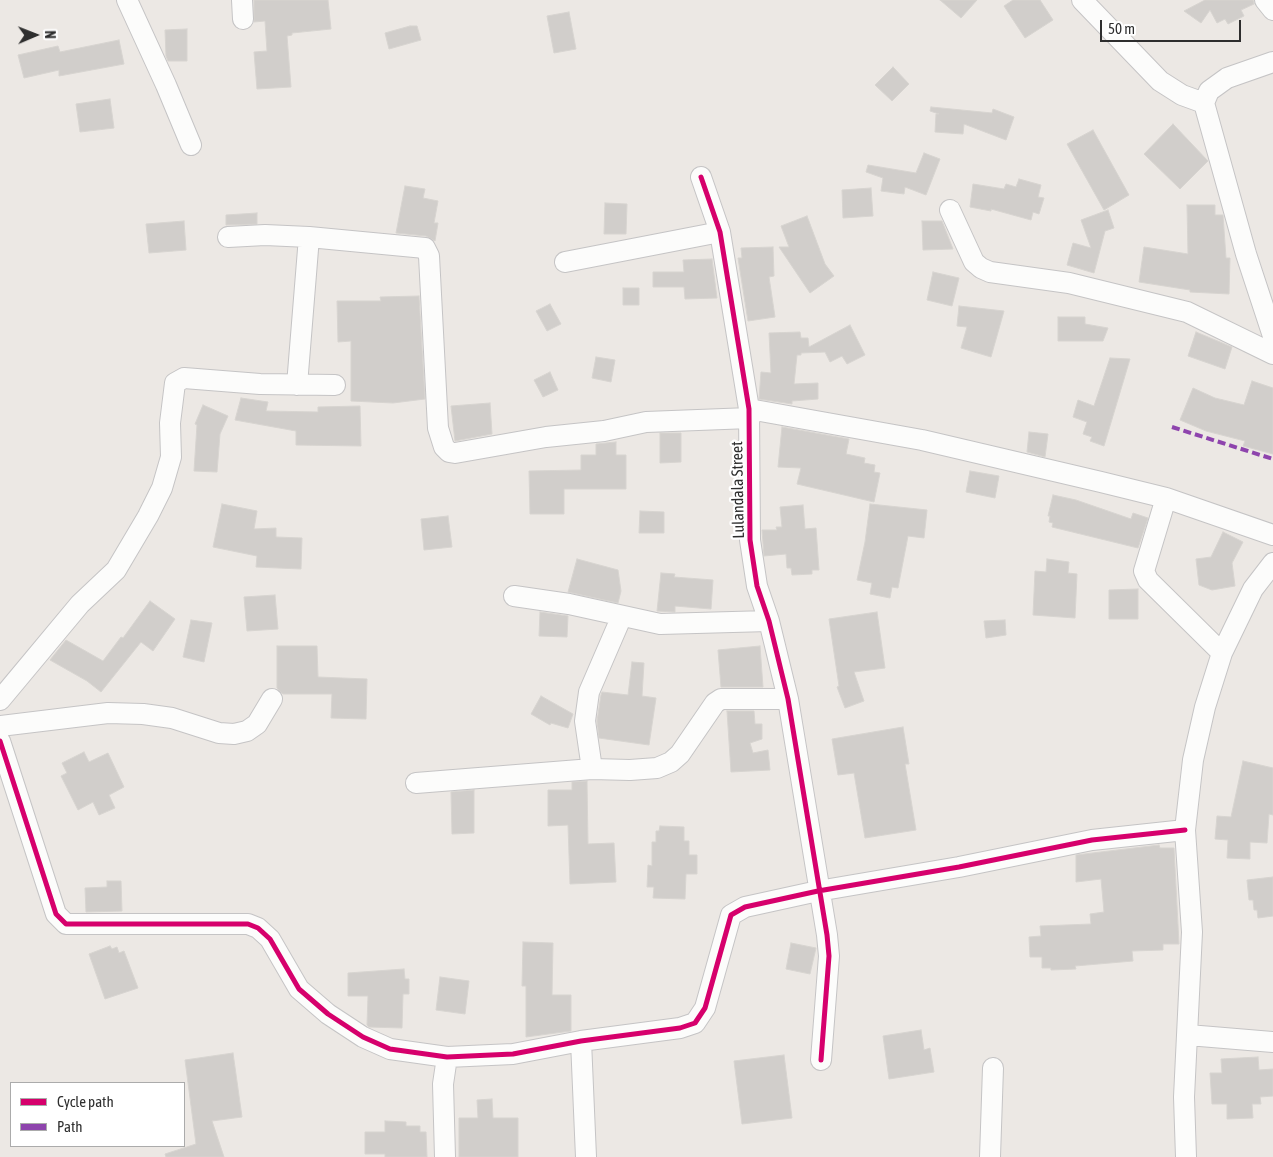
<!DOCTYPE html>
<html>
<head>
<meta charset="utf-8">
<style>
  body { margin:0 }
  #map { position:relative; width:1273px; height:1157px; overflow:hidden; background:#ece8e4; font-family:"Asap Condensed",sans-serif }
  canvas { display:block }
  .legend { position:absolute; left:10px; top:1082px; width:175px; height:65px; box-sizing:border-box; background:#fff; border:1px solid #ababab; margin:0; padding:6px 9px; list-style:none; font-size:15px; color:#2e2e2e }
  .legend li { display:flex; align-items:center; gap:10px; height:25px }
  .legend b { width:25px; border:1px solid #ababab }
  .north { position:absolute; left:10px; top:10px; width:50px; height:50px; -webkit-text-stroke:4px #fff; paint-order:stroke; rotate:89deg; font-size:14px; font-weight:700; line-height:20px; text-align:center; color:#2e2e2e }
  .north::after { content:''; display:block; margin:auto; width:18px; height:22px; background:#2e2e2e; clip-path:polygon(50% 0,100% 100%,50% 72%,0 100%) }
  .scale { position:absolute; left:1100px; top:20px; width:141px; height:22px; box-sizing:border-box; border:2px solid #2e2e2e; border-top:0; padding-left:6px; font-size:15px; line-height:18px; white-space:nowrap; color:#2e2e2e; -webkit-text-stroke:4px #fff; paint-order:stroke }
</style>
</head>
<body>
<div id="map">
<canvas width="1273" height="1157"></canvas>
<ul class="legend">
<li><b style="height:6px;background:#d6006c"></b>Cycle path</li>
<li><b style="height:6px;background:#8e44ad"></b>Path</li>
</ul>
<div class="north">N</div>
<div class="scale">50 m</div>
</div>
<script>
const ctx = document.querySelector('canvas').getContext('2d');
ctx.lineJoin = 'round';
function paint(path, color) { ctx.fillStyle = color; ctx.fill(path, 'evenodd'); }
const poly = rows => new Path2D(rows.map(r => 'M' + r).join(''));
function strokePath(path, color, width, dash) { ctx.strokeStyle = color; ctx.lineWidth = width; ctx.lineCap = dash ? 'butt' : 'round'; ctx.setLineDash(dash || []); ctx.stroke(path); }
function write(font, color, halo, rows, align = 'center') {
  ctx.font = font + ' "Asap Condensed",sans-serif'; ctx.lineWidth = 4.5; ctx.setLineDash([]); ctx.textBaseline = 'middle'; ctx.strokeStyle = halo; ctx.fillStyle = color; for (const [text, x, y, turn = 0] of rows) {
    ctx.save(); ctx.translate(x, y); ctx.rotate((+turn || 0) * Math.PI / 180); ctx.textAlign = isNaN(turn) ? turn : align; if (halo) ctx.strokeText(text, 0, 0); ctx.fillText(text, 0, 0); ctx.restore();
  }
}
const building = poly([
  [254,0,328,0,331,29,292,33,292,35,287,36,291,87,257,89,254,52,267,51,265,21,254,22,254,0],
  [940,0,977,0,961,18,940,0],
  [1013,0,1040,0,1053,20,1025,38,1004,6,1013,0],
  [1205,0,1253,0,1254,4,1241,10,1244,16,1228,24,1225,19,1217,23,1210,10,1201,23,1184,11,1205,0],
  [569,12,576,49,554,53,547,16,569,12],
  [410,26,417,26,421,40,389,49,385,33,410,26],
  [187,29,187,61,168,61,166,56,165,30,187,29],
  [119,40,124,64,59,76,59,70,24,78,18,55,58,46,60,52,119,40],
  [893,67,909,84,892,101,875,85,893,67],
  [110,99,114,128,80,132,76,104,110,99],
  [931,107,992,113,993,109,1014,117,1006,140,964,124,963,134,935,132,936,114,939,114,930,111,931,107],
  [1173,124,1208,161,1180,189,1144,154,1173,124],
  [1093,130,1129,195,1104,210,1067,144,1093,130],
  [924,153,940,159,926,195,905,187,904,194,881,191,883,178,866,172,868,165,916,173,924,153],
  [1019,179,1041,185,1038,197,1044,198,1039,214,1033,212,1031,220,991,209,991,211,970,207,973,184,1004,189,1006,184,1016,187,1019,179],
  [405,186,425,189,423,198,438,201,434,223,438,223,435,241,426,236,396,233,405,186],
  [871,188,873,216,843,218,842,190,871,188],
  [605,203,627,204,626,234,604,234,605,203],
  [1187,205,1215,205,1215,215,1223,215,1226,258,1230,258,1229,294,1190,292,1190,290,1139,282,1144,247,1188,254,1187,205],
  [1108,210,1114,228,1105,231,1094,273,1067,265,1073,243,1091,248,1081,220,1108,210],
  [257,213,257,224,226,225,226,215,257,213],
  [807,216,825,264,834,276,810,293,779,247,789,247,781,226,807,216],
  [184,221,186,250,149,253,146,224,184,221],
  [922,221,942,221,953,249,923,250,922,221],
  [773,247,774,276,769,277,775,317,748,321,738,258,742,258,741,248,773,247],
  [712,259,717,298,685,299,684,287,653,287,653,272,684,272,683,260,712,259],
  [933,272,959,278,952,306,927,300,933,272],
  [623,288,639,288,639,305,623,305,623,288],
  [419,296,425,399,393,403,351,401,351,341,338,342,337,301,381,301,380,297,419,296],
  [550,304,561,324,547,331,536,311,550,304],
  [959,306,1004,311,991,357,961,348,967,327,957,326,959,306],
  [1058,317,1085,317,1085,324,1108,328,1103,341,1058,341,1058,317],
  [850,325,865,355,847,364,842,356,830,362,825,352,801,353,801,355,797,355,794,384,818,383,818,399,792,401,792,404,759,399,761,372,771,373,769,333,800,332,801,338,808,338,809,347,850,325],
  [1196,332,1232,347,1225,369,1188,356,1196,332],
  [596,357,615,360,611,382,592,378,596,357],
  [1110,358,1130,359,1104,446,1090,441,1092,437,1083,434,1087,422,1073,417,1078,400,1094,406,1110,358],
  [550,372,558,390,543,397,534,380,550,372],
  [1252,381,1273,388,1273,454,1243,446,1245,441,1206,431,1180,420,1193,388,1215,398,1244,405,1252,381],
  [241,398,268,402,266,411,318,412,318,407,360,406,361,446,296,445,296,431,235,420,241,398],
  [490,403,492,434,455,441,451,406,490,403],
  [203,405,228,416,220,434,217,472,194,471,197,425,195,424,203,405],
  [782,427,849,439,846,454,865,458,864,463,875,465,874,472,880,473,874,502,797,484,801,468,778,467,782,427],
  [1029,432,1048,434,1045,457,1027,452,1029,432],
  [660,433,681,433,681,462,660,463,660,433],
  [616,442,616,455,626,455,626,489,564,489,564,514,530,514,529,471,581,470,581,455,596,455,596,444,616,442],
  [970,471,999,476,995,498,966,492,970,471],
  [1053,495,1076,500,1131,519,1133,513,1148,518,1138,548,1052,527,1053,523,1049,522,1050,516,1048,516,1053,495],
  [222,504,257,511,254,529,276,528,276,537,302,538,301,569,256,567,257,556,213,547,222,504],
  [870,504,927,510,924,538,908,536,898,588,892,587,890,598,870,594,872,583,857,580,865,542,870,504],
  [803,505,805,529,816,528,819,570,812,570,812,574,792,575,791,568,787,568,786,554,764,556,762,530,777,530,776,527,782,527,780,507,803,505],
  [640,511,664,512,664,533,639,533,640,511],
  [448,516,452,547,424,550,421,519,448,516],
  [1223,532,1243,542,1232,563,1235,586,1212,590,1199,585,1196,559,1211,557,1223,532],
  [577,559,618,570,621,591,618,603,568,592,577,559],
  [1047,559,1069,562,1068,573,1077,574,1075,618,1033,615,1035,571,1046,572,1047,559],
  [661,573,675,574,674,577,713,580,711,609,675,606,675,612,657,611,661,573],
  [1138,589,1138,619,1109,619,1109,590,1138,589],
  [275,595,278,629,247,631,244,597,275,595],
  [150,601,175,619,153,651,141,642,101,692,87,681,50,660,66,640,103,661,121,637,123,638,150,601],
  [540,612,568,616,567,637,539,636,540,612],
  [877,612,885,668,854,672,864,701,845,708,837,687,839,686,829,619,877,612],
  [191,620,212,623,204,662,183,657,191,620],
  [1005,620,1006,635,986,638,984,621,1005,620],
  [277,646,317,646,318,677,367,679,366,719,331,718,332,694,283,694,277,688,277,646],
  [760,646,763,687,721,687,718,650,760,646],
  [632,662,644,663,642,696,656,698,649,745,599,738,597,721,601,695,602,692,628,695,632,662],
  [541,696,573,714,568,728,551,723,550,725,531,714,541,696],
  [727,711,754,711,755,724,762,724,762,739,750,743,753,753,768,750,770,770,731,772,727,711],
  [903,727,909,764,905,764,916,830,865,838,854,773,838,775,832,739,903,727],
  [84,752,89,762,108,753,124,787,109,795,115,808,99,815,93,802,78,810,61,776,67,773,62,763,84,752],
  [1243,761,1273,768,1273,815,1269,814,1267,843,1250,842,1250,859,1227,858,1228,840,1215,839,1217,816,1231,817,1243,761],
  [587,781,588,844,614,843,616,882,570,884,568,825,548,826,548,790,572,790,572,782,587,781],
  [474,790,474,833,452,834,451,792,474,790],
  [660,826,684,827,684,841,689,841,689,855,697,855,697,874,686,874,685,899,653,898,654,887,647,887,648,865,652,866,652,842,656,842,656,831,659,831,660,826],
  [1159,845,1160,848,1174,848,1179,944,1163,944,1163,950,1132,951,1133,961,1075,966,1076,969,1051,970,1051,968,1042,968,1042,957,1030,957,1029,937,1041,936,1040,926,1091,924,1090,914,1104,912,1101,879,1076,882,1076,855,1159,845],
  [1273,877,1273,916,1258,918,1257,910,1254,910,1253,900,1249,900,1247,880,1273,877],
  [107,881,121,881,122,911,86,912,85,888,107,887,107,881],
  [523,942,553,943,552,995,571,995,571,1031,526,1037,526,986,522,986,523,942],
  [791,943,816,948,810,974,786,969,791,943],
  [110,946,112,949,117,947,119,953,124,951,138,988,105,999,89,954,110,946],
  [404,969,405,979,409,979,409,994,403,994,402,1028,369,1027,367,1025,368,996,348,996,348,973,404,969],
  [440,977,469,981,465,1014,436,1010,440,977],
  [921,1030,924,1050,930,1048,934,1072,889,1079,883,1036,921,1030],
  [233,1053,242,1117,212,1121,224,1157,166,1157,165,1154,196,1144,185,1060,233,1053],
  [784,1055,792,1118,742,1124,734,1061,784,1055],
  [1258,1057,1259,1070,1273,1069,1273,1096,1260,1097,1261,1104,1252,1104,1253,1118,1227,1119,1227,1104,1212,1104,1210,1073,1222,1073,1221,1059,1258,1057],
  [492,1099,493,1118,518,1118,518,1157,459,1157,459,1118,478,1118,477,1100,492,1099],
  [385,1121,406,1122,406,1126,420,1126,420,1132,426,1132,427,1157,385,1157,385,1154,365,1154,365,1132,385,1132,385,1121]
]);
const street = poly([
  [127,0,166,85,191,145],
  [242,0,243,19],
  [1082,0,1160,81,1182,95,1204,103],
  [1265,0,1273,10],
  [1273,62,1227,78,1209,91,1204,103,1246,254,1273,336],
  [701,177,720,232,749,409,750,540,757,586,769,621,788,699,827,935,829,956,821,1060],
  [950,210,974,262,981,268,990,272,1069,283,1187,312,1273,354],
  [228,237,265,235,309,237,425,248,429,256,438,428,444,447,449,452,455,453,546,437,604,431,646,422,750,418],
  [565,262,720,232],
  [297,385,309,237],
  [749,409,922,440,1101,482,1166,498,1273,535],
  [1166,498,1144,571,1148,580,1222,653],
  [514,596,569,604,660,624,769,621],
  [0,700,80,604,116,570,148,516,162,488,171,457,170,423,175,383,184,378,260,384,335,385],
  [0,726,108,713,143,714,172,718,219,733,234,734,247,731,257,724,272,699],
  [0,741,56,914,66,924,248,924,258,928,270,939,299,989,328,1014,363,1037,390,1049,447,1057,513,1054,581,1041,680,1028,695,1023,705,1008,731,915,745,907,818,891,959,867,1092,840,1185,830],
  [592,769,585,721,589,692,621,618],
  [416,783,592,769,630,770,657,768,671,762,680,754,715,703,721,699,788,699],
  [1188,1035,1273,1042],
  [581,1041,586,1157],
  [445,1157,443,1084,447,1057],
  [990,1157,993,1068],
  [1186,1157,1184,1097,1192,932,1185,830,1193,760,1205,707,1222,653,1253,589,1273,563]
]);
const quiet = poly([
  [1172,427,1273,459]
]);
const cycleway = poly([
  [701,177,720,232,749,409,750,540,757,586,769,621,788,699,827,935,829,956,821,1060],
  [0,741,56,914,66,924,248,924,258,928,270,939,299,989,328,1014,363,1037,390,1049,447,1057,513,1054,581,1041,680,1028,695,1023,705,1008,731,915,745,907,818,891,959,867,1092,840,1185,830]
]);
const streetNames = [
  ["Lulandala Street",738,490,-91]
];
paint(building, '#d1cecb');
strokePath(building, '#d7d4d0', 1);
strokePath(street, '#c5c4c5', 22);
strokePath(street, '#fcfcfb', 20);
strokePath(quiet, '#8e44ad', 4, [8, 4]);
strokePath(cycleway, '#d6006c', 5);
write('16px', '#2e2e2e', '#fff', streetNames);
</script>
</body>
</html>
